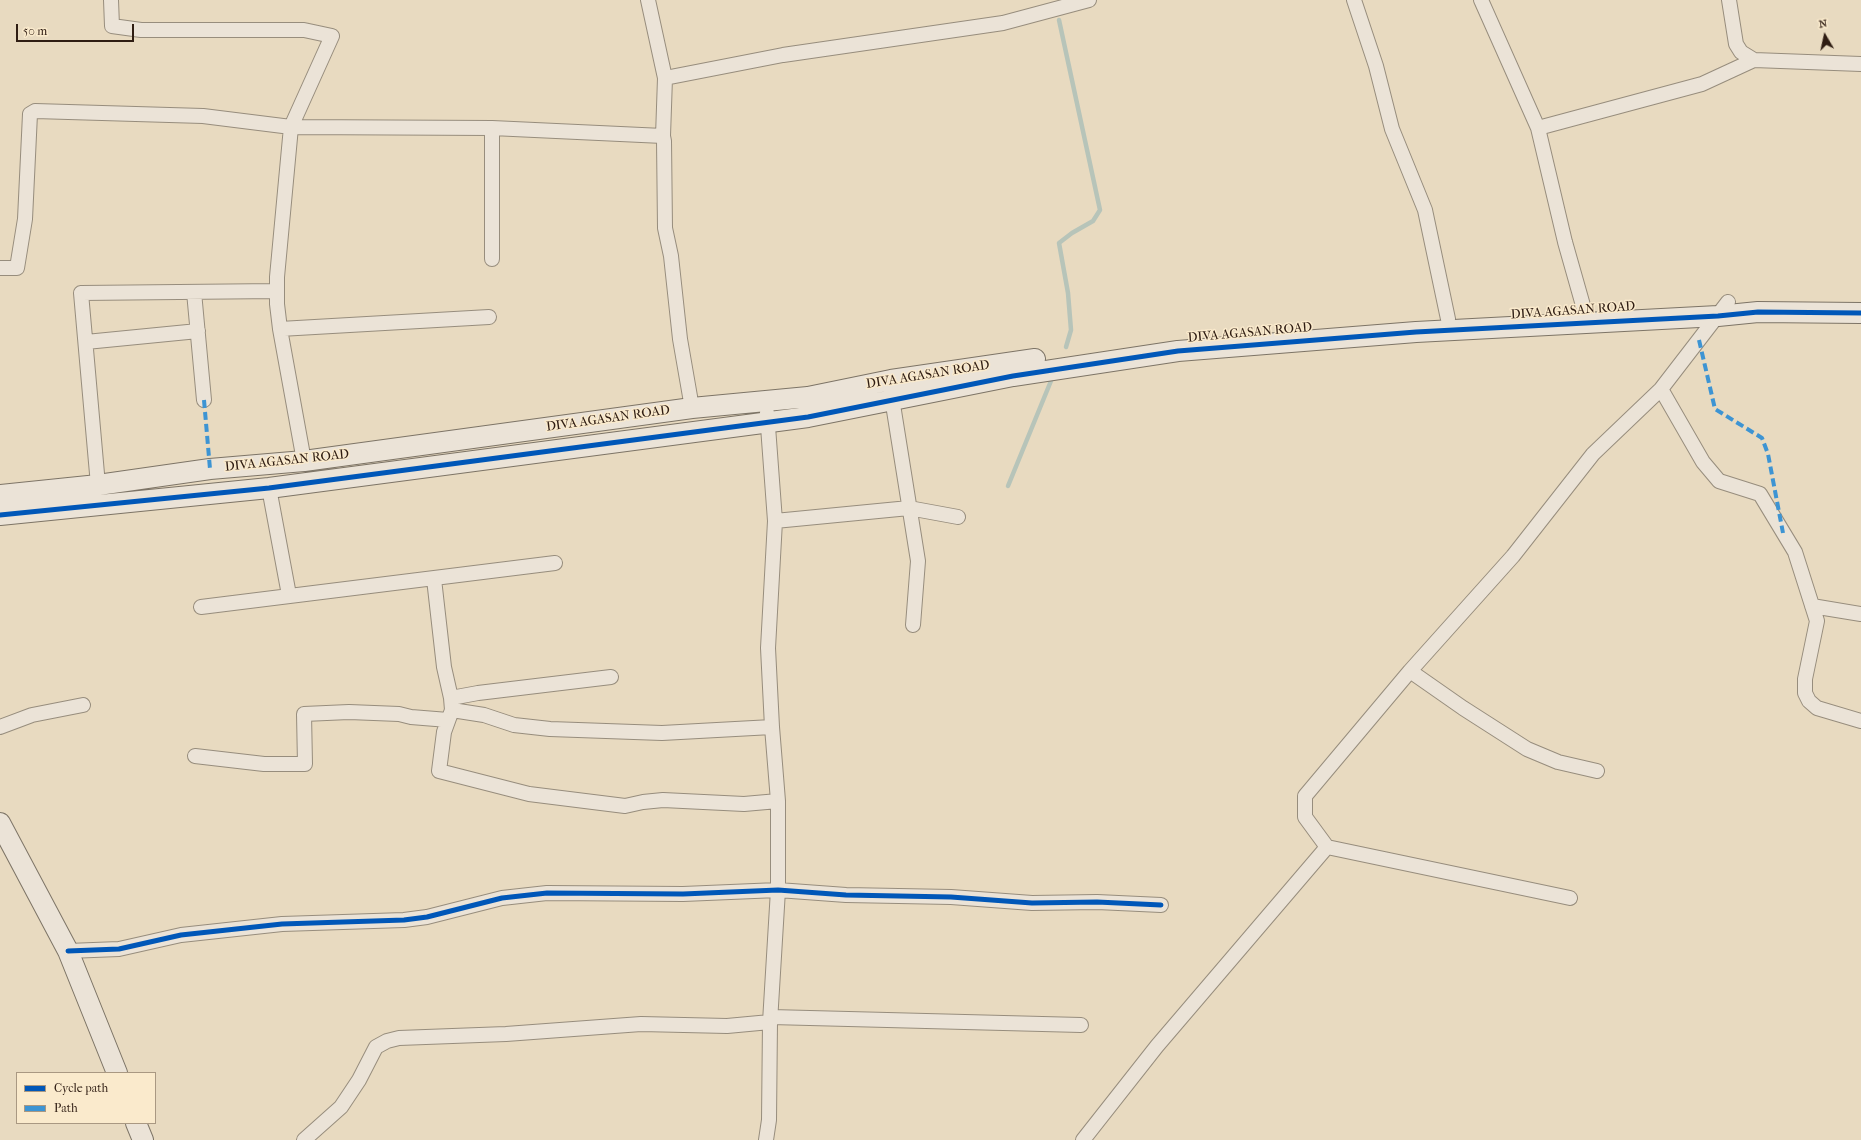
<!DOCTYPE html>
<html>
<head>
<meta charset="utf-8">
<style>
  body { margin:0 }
  #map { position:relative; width:1861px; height:1140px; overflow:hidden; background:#e8dac0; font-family:"IM FELL French Canon",serif }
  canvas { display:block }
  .legend { position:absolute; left:16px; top:1072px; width:140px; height:52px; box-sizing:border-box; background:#faeacc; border:1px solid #a99882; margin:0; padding:5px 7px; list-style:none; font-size:12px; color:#2f1d13 }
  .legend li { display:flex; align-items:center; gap:8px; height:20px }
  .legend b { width:20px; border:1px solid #a99882 }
  .north { position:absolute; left:1805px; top:16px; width:40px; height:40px; -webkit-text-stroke:3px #faeacc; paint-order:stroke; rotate:351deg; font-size:11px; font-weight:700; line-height:16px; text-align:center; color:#2f1d13 }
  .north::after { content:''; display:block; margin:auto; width:14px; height:18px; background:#2f1d13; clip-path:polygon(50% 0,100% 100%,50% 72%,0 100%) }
  .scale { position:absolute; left:16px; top:24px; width:118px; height:18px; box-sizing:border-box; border:2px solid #2f1d13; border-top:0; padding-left:5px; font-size:12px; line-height:14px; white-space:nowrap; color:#2f1d13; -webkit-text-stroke:3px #faeacc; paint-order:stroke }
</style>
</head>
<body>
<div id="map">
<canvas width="1861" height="1140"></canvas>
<ul class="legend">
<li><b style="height:5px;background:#0057b8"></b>Cycle path</li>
<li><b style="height:5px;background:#3d94d3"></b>Path</li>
</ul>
<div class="north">N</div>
<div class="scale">50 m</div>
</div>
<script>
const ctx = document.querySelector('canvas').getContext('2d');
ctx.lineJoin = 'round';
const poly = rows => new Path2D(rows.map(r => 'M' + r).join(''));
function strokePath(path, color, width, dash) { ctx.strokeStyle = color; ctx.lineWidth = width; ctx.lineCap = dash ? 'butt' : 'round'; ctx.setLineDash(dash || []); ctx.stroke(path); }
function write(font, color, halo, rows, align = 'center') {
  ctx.font = font + ' "IM FELL French Canon",serif'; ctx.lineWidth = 3; ctx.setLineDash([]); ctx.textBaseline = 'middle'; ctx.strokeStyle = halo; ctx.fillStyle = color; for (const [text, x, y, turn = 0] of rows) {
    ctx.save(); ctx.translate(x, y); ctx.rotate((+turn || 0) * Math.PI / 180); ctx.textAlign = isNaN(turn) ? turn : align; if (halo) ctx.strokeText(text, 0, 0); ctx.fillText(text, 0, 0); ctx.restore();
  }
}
const stream = poly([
  [1059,20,1100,210,1093,221,1072,233,1059,243,1068,293,1071,330,1066,347],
  [1008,486,1053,376]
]);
const street = poly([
  [111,0,112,26,141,30,304,30,332,36,291,127,277,277,277,304,280,329,304,461],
  [648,0,665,78,783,55,1003,23,1089,0],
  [1354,0,1376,66,1392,129,1425,210,1448,319],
  [1481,0,1538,128,1565,242,1584,309],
  [1729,0,1736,44,1741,52,1754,60,1861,64],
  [665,78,663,136,664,141,665,228,671,256,680,339,692,408],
  [1538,128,1702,84,1754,60],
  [492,259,492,128],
  [0,268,17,268,25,219,30,114,35,111,203,116,291,127,492,128,663,136],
  [194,292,204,400],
  [280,329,489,317],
  [86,342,198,331],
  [1661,389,1703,462,1719,481,1760,494,1795,552,1817,621,1805,679,1805,693,1809,701,1817,708,1861,721],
  [891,392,918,561,913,625],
  [98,485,81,293,277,291],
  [269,488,289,595],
  [775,521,909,508,958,517],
  [434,579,444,667,451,698,452,710,444,732,439,771,529,794,625,806,643,802,663,800,744,804,778,801],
  [1812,606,1861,614],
  [201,607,555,563],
  [1410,671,1463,708,1527,749,1558,762,1597,771],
  [451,698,478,693,611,677],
  [452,710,484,715,514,725,550,729,662,733,772,727],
  [0,727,32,715,83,705],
  [195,756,264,764,305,764,304,714,349,712,399,714,411,717,448,720],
  [1327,847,1570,898],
  [68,951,119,949,181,935,282,924,404,920,427,917,502,898,547,893,683,894,778,890,846,895,951,897,1032,903,1097,902,1161,905],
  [771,1017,1081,1025],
  [304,1140,341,1107,359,1080,376,1047,387,1041,399,1038,506,1034,641,1024,727,1026,770,1022],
  [766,1140,769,1120,770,1022,778,890,778,801,772,727,768,648,775,521,767,413],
  [1083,1140,1157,1046,1327,847,1305,817,1305,796,1410,671,1513,556,1593,454,1661,389,1728,302]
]);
const secondary = poly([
  [0,495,98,485,210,469,304,461,692,408,808,397,891,380,1035,359],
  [0,515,269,488,808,417,1013,376,1178,351,1416,332,1718,316,1758,312,1861,313],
  [0,823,68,951,117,1073],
  [136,1123,143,1140]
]);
const quiet = poly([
  [1699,340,1715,409,1762,438,1768,454,1783,533],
  [204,400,210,469]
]);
const cycleway = poly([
  [0,515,269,488,808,417,1013,376,1178,351,1416,332,1718,316,1758,312,1861,313],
  [68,951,119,949,181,935,282,924,404,920,427,917,502,898,547,893,683,894,778,890,846,895,951,897,1032,903,1097,902,1161,905]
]);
const streetNames = [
  ["DIVA AGASAN ROAD",1573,311,-4],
  ["DIVA AGASAN ROAD",1250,333,-5],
  ["DIVA AGASAN ROAD",928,375,-9],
  ["DIVA AGASAN ROAD",608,419,-8],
  ["DIVA AGASAN ROAD",287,461,-6]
];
strokePath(stream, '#b7c4b9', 4.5);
strokePath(street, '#978d7d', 16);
strokePath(secondary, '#7d7466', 22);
strokePath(street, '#ebe3d7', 14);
strokePath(secondary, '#ebe3d7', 20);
strokePath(quiet, '#3d94d3', 4, [8, 4]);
strokePath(cycleway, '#0057b8', 5);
write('13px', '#2f1d13', '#faeacc', streetNames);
</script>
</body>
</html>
